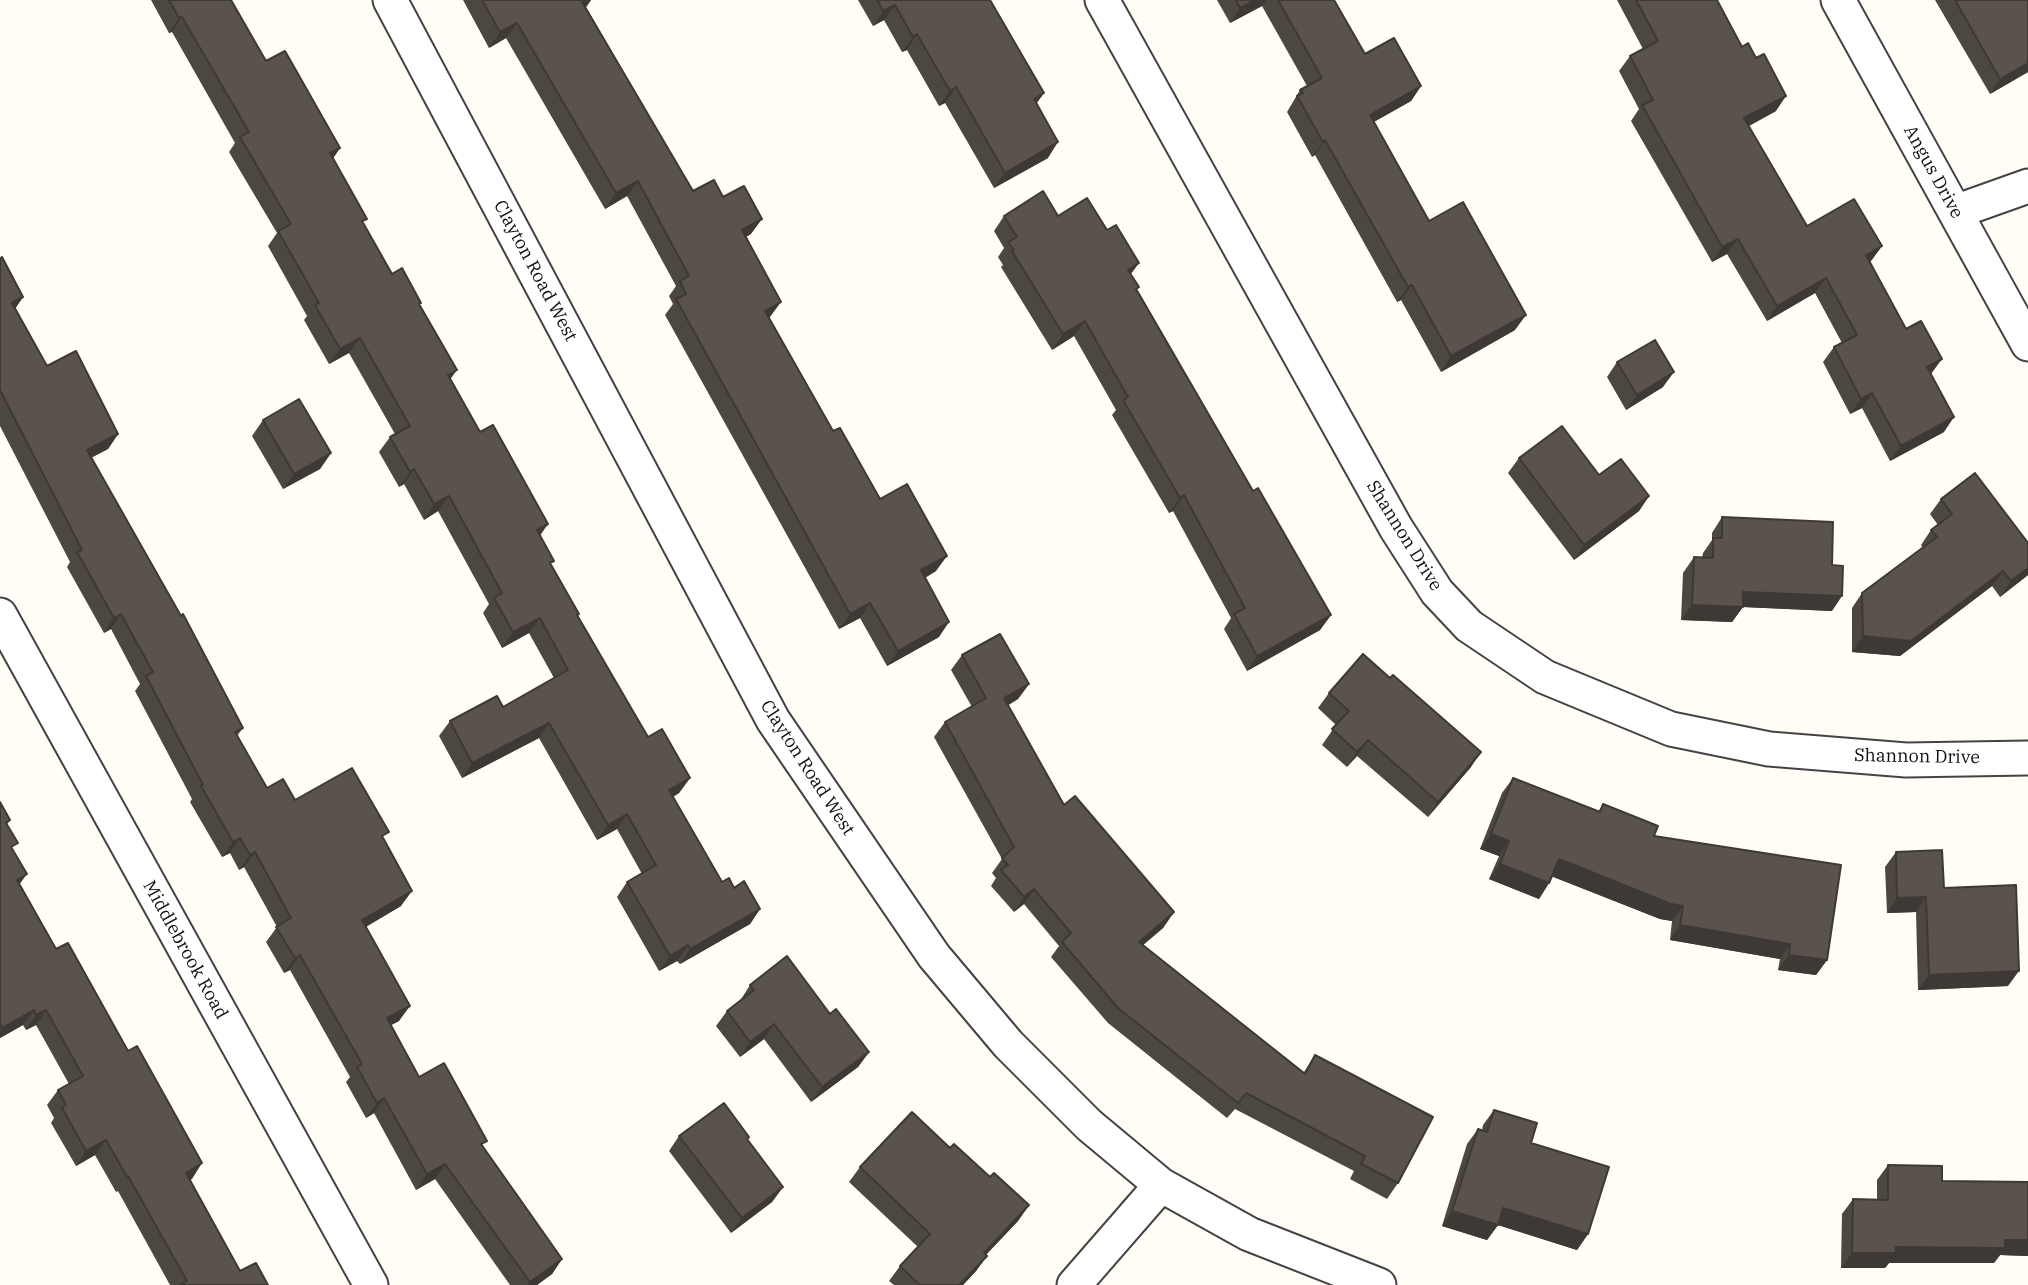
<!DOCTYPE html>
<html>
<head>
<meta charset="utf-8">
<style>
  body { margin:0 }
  canvas { display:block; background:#fffdf5 }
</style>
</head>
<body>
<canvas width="2028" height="1285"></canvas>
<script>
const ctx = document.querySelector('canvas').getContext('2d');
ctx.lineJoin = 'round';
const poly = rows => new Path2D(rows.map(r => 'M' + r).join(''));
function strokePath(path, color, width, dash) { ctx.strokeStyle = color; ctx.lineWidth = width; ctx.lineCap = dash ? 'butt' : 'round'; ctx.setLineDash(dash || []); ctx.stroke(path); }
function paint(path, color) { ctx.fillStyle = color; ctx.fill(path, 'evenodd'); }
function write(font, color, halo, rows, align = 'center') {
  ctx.font = font + ' "IBM Plex Serif",serif'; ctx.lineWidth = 7; ctx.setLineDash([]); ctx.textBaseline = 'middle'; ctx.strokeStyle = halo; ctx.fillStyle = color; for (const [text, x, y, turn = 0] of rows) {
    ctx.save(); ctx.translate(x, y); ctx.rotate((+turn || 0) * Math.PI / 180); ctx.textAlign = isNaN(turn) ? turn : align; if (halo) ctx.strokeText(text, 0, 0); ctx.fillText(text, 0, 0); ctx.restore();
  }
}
const street = poly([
  [390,0,773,720,934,956,1008,1044,1089,1125,1161,1185,1249,1234,1379,1285],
  [1102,0,1396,528,1437,592,1469,626,1545,677,1671,729,1769,749,1906,760,2028,758],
  [1838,0,2028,344],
  [1955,212,2028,186],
  [0,615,371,1285],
  [1074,1285,1161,1185]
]);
const wall = poly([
  [151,0,231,0,266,61,340,148,333,158,363,223,392,274,419,305,450,379,540,535,551,565,577,616,648,737,690,778,679,793,673,797,722,882,734,888,760,909,750,924,680,964,677,961,659,971,617,897,627,882,642,874,617,829,597,840,539,738,462,778,439,736,450,721,503,707,554,678,529,633,502,648,483,613,489,604,438,511,424,520,404,484,399,487,379,452,390,437,395,434,349,353,329,364,304,320,307,316,268,246,277,233,229,152,235,143,172,32,169,33],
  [463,0,591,0,586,7,693,191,723,197,751,234,746,237,770,317,769,318,833,431,880,499,936,571,925,578,939,637,887,666,860,618,839,629,665,315,673,304,669,296,676,286,627,196,605,209,506,38,489,48],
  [858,0,990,0,1044,93,1036,104,1048,158,994,188,945,103,939,106,907,50,902,52,884,20,873,26],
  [1217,0,1334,0,1365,54,1421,86,1411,101,1374,122,1429,221,1515,330,1441,372,1401,300,1397,302,1315,155,1312,157,1287,112,1300,90,1307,86,1262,6,1230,23],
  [1617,0,1717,0,1776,111,1749,126,1807,226,1882,246,1870,262,1931,374,1944,432,1890,461,1862,408,1850,414,1823,362,1834,347,1842,343,1815,293,1767,321,1727,254,1712,262,1631,121,1639,109,1619,71,1630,56,1643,49],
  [1935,0,2028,0,2028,72,1990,94],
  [1004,216,1058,216,1130,274,1139,287,1137,289,1253,491,1331,615,1320,630,1247,671,1224,629,1231,618,1173,511,1169,513,1112,415,1116,410,1074,336,1052,350,1001,267,1003,265,998,257,1004,248,994,231],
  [0,259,23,297,15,308,47,366,118,434,108,449,91,458,243,728,237,736,267,788,383,839,401,906,366,927,399,1021,391,1025,419,1077,483,1147,562,1259,552,1274,537,1285,510,1285,435,1179,416,1190,374,1113,366,1118,346,1082,350,1077,290,970,284,973,266,942,277,927,244,867,239,870,230,853,222,857,190,802,192,799,135,691,140,684,111,629,104,633,67,567,70,562,0,426],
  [1617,362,1663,387,1626,410,1607,377],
  [263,420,331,453,320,469,283,489,252,436],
  [1519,458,1649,496,1639,511,1574,560,1508,473],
  [1941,499,2028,543,2028,575,2000,597,1992,586,1900,656,1852,652,1852,608,1862,593,1923,548,1921,545,1931,530,1938,525,1930,514],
  [1722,517,1832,565,1832,611,1743,607,1732,622,1681,620,1683,573,1694,557,1702,558,1703,553,1712,540,1712,533],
  [962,655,1029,684,1018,699,1008,705,1064,805,1174,912,1163,928,1143,945,1304,1072,1315,1055,1398,1183,1387,1199,1350,1179,1354,1171,1235,1109,1227,1118,1108,1023,1051,957,1059,946,1024,904,1014,912,991,886,996,878,992,873,1002,859,934,737,945,722,972,707,951,670],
  [1329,693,1471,767,1428,817,1357,756,1347,767,1322,745,1336,725,1318,708],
  [1513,778,1598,812,1603,804,1654,836,1827,960,1816,975,1778,970,1780,959,1670,940,1672,921,1660,919,1552,876,1549,883,1539,899,1489,879,1499,856,1480,849,1502,793],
  [0,802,10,820,7,824,20,884,56,949,192,1179,189,1180,240,1271,268,1285,170,1285,118,1191,116,1192,95,1155,76,1166,51,1123,54,1118,47,1105,58,1090,69,1084,36,1025,26,1030,23,1025,0,1038],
  [1896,852,1944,888,2008,986,1918,990,1916,912,1887,913,1885,867],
  [750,985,830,1014,869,1052,858,1067,811,1102,764,1039,740,1057,716,1026,727,1011,740,1001],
  [1494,1110,1531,1143,1588,1234,1577,1250,1498,1225,1487,1240,1442,1226,1467,1144,1478,1129,1482,1130,1483,1125],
  [679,1136,749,1137,747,1139,783,1187,772,1202,731,1233,669,1151],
  [950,1148,1029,1205,1018,1221,986,1255,987,1256,976,1271,963,1285,894,1285,889,1281,900,1266,918,1247,849,1182,860,1167],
  [1888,1165,1942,1181,2028,1182,2028,1256,2000,1255,1994,1263,1889,1263,1885,1268,1841,1268,1842,1214,1853,1199,1877,1199,1877,1180]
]);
const shadedWall = poly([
  [585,0,591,0,584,10,582,2],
  [1255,0,1266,0,1262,6,1230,23,1240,8],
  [895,5,884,20,873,26,883,11],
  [182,17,172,32,169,33,179,18],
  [517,23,506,38,489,48,500,32],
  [917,34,907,50,902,52,913,37],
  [2028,63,2028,72,1990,94,2000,79],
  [1421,86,1411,101,1359,130,1370,115],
  [956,87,945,103,939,106,950,91],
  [1044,93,1033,108,1034,99],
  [1786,96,1776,111,1734,134,1744,118],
  [1325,140,1315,155,1312,157,1323,142],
  [1058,142,1048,158,994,188,1005,173],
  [340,148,330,163,330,153],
  [638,181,627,196,605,209,616,193],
  [762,219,751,234,731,245,742,230],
  [1738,239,1727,254,1712,262,1722,247],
  [1882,246,1871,261,1855,270,1866,255],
  [1139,263,1128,278,1128,270],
  [1826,278,1815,293,1767,321,1777,306],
  [1412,285,1401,300,1397,302,1408,287],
  [23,297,13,312,12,303],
  [781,302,770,317,754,326,765,311],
  [1526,315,1515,330,1441,372,1451,356],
  [1085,321,1074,336,1052,350,1063,334],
  [360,338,349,353,329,364,340,349],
  [1942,359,1931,374,1927,367],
  [457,370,446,385,448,375],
  [1674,372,1663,387,1626,410,1637,395],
  [1872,393,1862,408,1850,414,1861,399],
  [1954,417,1944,432,1890,461,1901,446],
  [118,434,108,449,76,465,87,450],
  [331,453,320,469,283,489,294,474],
  [414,469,404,484,399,487,410,472],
  [1184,495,1173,511,1169,513,1180,498],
  [449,496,438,511,424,520,434,504],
  [1649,496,1639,511,1574,560,1584,545],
  [548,524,537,540,537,530],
  [947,556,936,571,910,586,921,570],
  [2028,568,2028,575,2000,597,2011,581],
  [2003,571,1992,586,1900,656,1852,652,1863,636],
  [1743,592,1842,596,1832,611,1743,607,1732,622,1681,620,1692,605],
  [870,603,860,618,839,629,850,614],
  [121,614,111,629,104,633,114,618],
  [1331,615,1320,630,1247,671,1257,656],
  [540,618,529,633,502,648,513,632],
  [949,622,939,637,887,666,898,651],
  [1029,684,1018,699,994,714,1004,698],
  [549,723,539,738,462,778,472,763],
  [1368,740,1357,756,1347,767,1357,752],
  [1481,752,1471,767,1428,817,1438,802],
  [690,778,679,793,658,805,669,790],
  [627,814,617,829,597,840,608,825],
  [1491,834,1509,841,1499,856,1480,849],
  [240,838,230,853,222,857,233,842],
  [255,852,244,867,239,870,250,855],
  [1559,859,1683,906,1672,921,1660,919,1548,875],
  [1500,864,1549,883,1539,899,1489,879],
  [27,874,16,889,17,880],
  [1034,889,1024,904,1014,912,1024,897],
  [412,891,401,906,351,935,362,920],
  [1926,897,1916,912,1887,913,1897,898],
  [760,909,750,924,680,964,690,949],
  [1174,912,1163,928,1129,957,1139,942],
  [1680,925,1790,944,1780,959,1670,940],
  [688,945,677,961,659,971,670,956],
  [300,955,290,970,284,973,295,958],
  [1789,955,1827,960,1816,975,1778,970],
  [2019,971,2008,986,1918,990,1929,975],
  [410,1006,399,1021,376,1033,387,1018],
  [34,1010,23,1025,0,1038,0,1030,2,1028],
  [46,1010,36,1025,26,1030,36,1015],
  [774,1024,764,1039,740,1057,750,1042],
  [869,1052,858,1067,811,1102,822,1087],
  [384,1098,374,1113,366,1118,377,1103],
  [106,1140,95,1155,76,1166,86,1151],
  [202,1163,192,1179,175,1188,186,1173],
  [445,1164,435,1179,416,1190,427,1174],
  [783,1187,772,1202,731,1233,742,1218],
  [1029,1205,1018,1221,973,1268,984,1253],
  [1503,1208,1588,1234,1577,1250,1498,1225,1487,1240,1442,1226,1452,1211],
  [2005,1240,2028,1240,2028,1256,2000,1255,1994,1263,1889,1263,1885,1268,1841,1268,1852,1253,1896,1247],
  [987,1256,976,1271,963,1285,959,1285],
  [562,1259,552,1274,537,1285,528,1285,530,1282]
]);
const building = poly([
  [169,0,231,0,266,61,285,51,340,148,330,153,367,219,362,221,392,274,402,268,421,303,419,304,457,370,448,375,480,432,493,425,548,524,537,530,554,561,550,563,579,614,577,615,648,737,662,729,690,778,669,790,722,882,729,878,734,888,744,881,760,909,690,949,688,945,670,956,627,882,656,865,627,814,608,825,549,723,472,763,450,721,497,696,503,707,568,670,540,618,513,632,494,598,502,593,449,496,434,504,414,469,410,472,390,437,410,426,360,338,340,349,315,305,319,303,278,231,291,224,240,137,249,132,182,17,179,18,169,0],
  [482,0,585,0,582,2,693,191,714,180,723,197,744,186,762,219,742,230,781,302,765,311,833,431,840,428,880,499,907,484,947,556,921,570,949,622,898,651,870,603,850,614,676,299,686,294,680,281,689,276,638,181,616,193,517,23,500,32,482,0],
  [877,0,990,0,1044,93,1034,99,1058,142,1005,173,956,87,950,91,917,34,913,37,895,5,883,11,877,0],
  [1236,0,1255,0,1240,8,1236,0],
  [1278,0,1334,0,1365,54,1394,38,1421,86,1370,115,1429,221,1463,202,1526,315,1451,356,1412,285,1408,287,1325,140,1323,142,1297,96,1303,93,1300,90,1322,78,1278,0],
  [1636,0,1717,0,1742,47,1748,43,1756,58,1764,54,1786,96,1744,118,1807,226,1854,199,1882,246,1866,255,1906,329,1921,321,1942,359,1927,367,1954,417,1901,446,1872,393,1861,399,1834,347,1857,335,1826,278,1777,306,1738,239,1722,247,1642,105,1653,100,1630,56,1658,41,1636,0],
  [1955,0,2028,0,2028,63,2000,79,1955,0],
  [1043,191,1058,216,1087,198,1107,230,1116,225,1139,263,1128,270,1139,287,1136,289,1253,491,1258,488,1331,615,1257,656,1234,614,1245,608,1184,495,1180,498,1123,400,1128,397,1085,321,1063,334,1012,251,1014,250,1008,242,1017,237,1004,216,1043,191],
  [2,257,23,297,12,303,47,366,76,351,118,434,87,450,181,616,183,614,243,728,235,732,267,788,283,779,295,800,352,768,389,832,382,836,412,891,362,920,410,1006,387,1018,419,1077,444,1063,487,1141,481,1144,562,1259,530,1282,445,1164,427,1174,384,1098,377,1103,357,1067,362,1064,300,955,295,958,276,927,291,918,255,852,250,855,240,838,233,842,201,786,203,785,146,676,153,672,121,614,114,618,77,552,82,550,0,390,0,259,2,257],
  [1655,340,1674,372,1637,395,1617,362,1655,340],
  [299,399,331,453,294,474,263,420,299,399],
  [1562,426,1599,475,1621,459,1649,496,1584,545,1519,458,1562,426],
  [1975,473,2028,543,2028,568,2011,581,2003,571,1911,641,1863,636,1862,593,1937,537,1931,530,1952,514,1941,499,1975,473],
  [1722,517,1833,522,1832,565,1843,566,1842,596,1743,592,1743,607,1692,605,1694,557,1713,558,1713,538,1722,538,1722,517],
  [1000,634,1029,684,1004,698,1064,805,1075,796,1174,912,1139,942,1305,1074,1315,1055,1433,1117,1398,1183,1361,1164,1365,1156,1246,1093,1238,1103,1118,1008,1062,942,1071,933,1034,889,1024,897,1001,870,1008,865,1002,858,1014,847,945,722,986,698,962,655,1000,634],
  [1363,654,1390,678,1393,675,1481,752,1438,802,1368,740,1357,752,1332,729,1349,711,1329,693,1363,654],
  [1513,778,1600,812,1603,804,1658,826,1654,836,1841,865,1827,960,1789,955,1790,944,1680,925,1683,906,1671,904,1559,859,1549,883,1500,864,1509,841,1491,834,1513,778],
  [0,802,10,820,6,823,18,843,11,847,27,874,17,880,56,949,68,943,128,1051,137,1046,202,1163,186,1173,240,1271,256,1263,268,1285,180,1285,187,1281,128,1176,127,1177,106,1140,86,1151,62,1108,66,1105,58,1090,83,1076,46,1010,36,1015,34,1010,2,1028,0,1024,0,802],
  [1942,850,1944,888,2016,885,2019,971,1929,975,1926,897,1897,898,1896,852,1942,850],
  [787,956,830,1014,836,1009,869,1052,822,1087,774,1024,750,1042,727,1011,754,990,750,985,787,956],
  [724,1103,749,1137,747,1139,783,1187,742,1218,679,1136,724,1103],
  [1494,1110,1537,1123,1531,1143,1609,1167,1588,1234,1503,1208,1498,1225,1452,1211,1478,1129,1487,1132,1494,1110],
  [912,1112,950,1148,954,1144,990,1177,994,1173,1029,1205,984,1253,987,1256,959,1285,920,1285,900,1266,930,1234,860,1167,912,1112],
  [1888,1165,1942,1166,1942,1181,2028,1182,2028,1240,2005,1240,2005,1248,1896,1247,1896,1253,1852,1253,1853,1199,1888,1200,1888,1165]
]);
const streetNames = [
  ["Angus Drive",1933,172,61],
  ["Clayton Road West",535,271,62],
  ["Shannon Drive",1404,536,58],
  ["Shannon Drive",1917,757,1],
  ["Clayton Road West",807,768,57],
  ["Middlebrook Road",185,950,61]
];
strokePath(street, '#444', 37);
strokePath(street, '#fff', 33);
paint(wall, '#4d4742');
paint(shadedWall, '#3f3936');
paint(building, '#5a524d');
strokePath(building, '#3f3936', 2);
write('18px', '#111', '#fff', streetNames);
</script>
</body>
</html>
